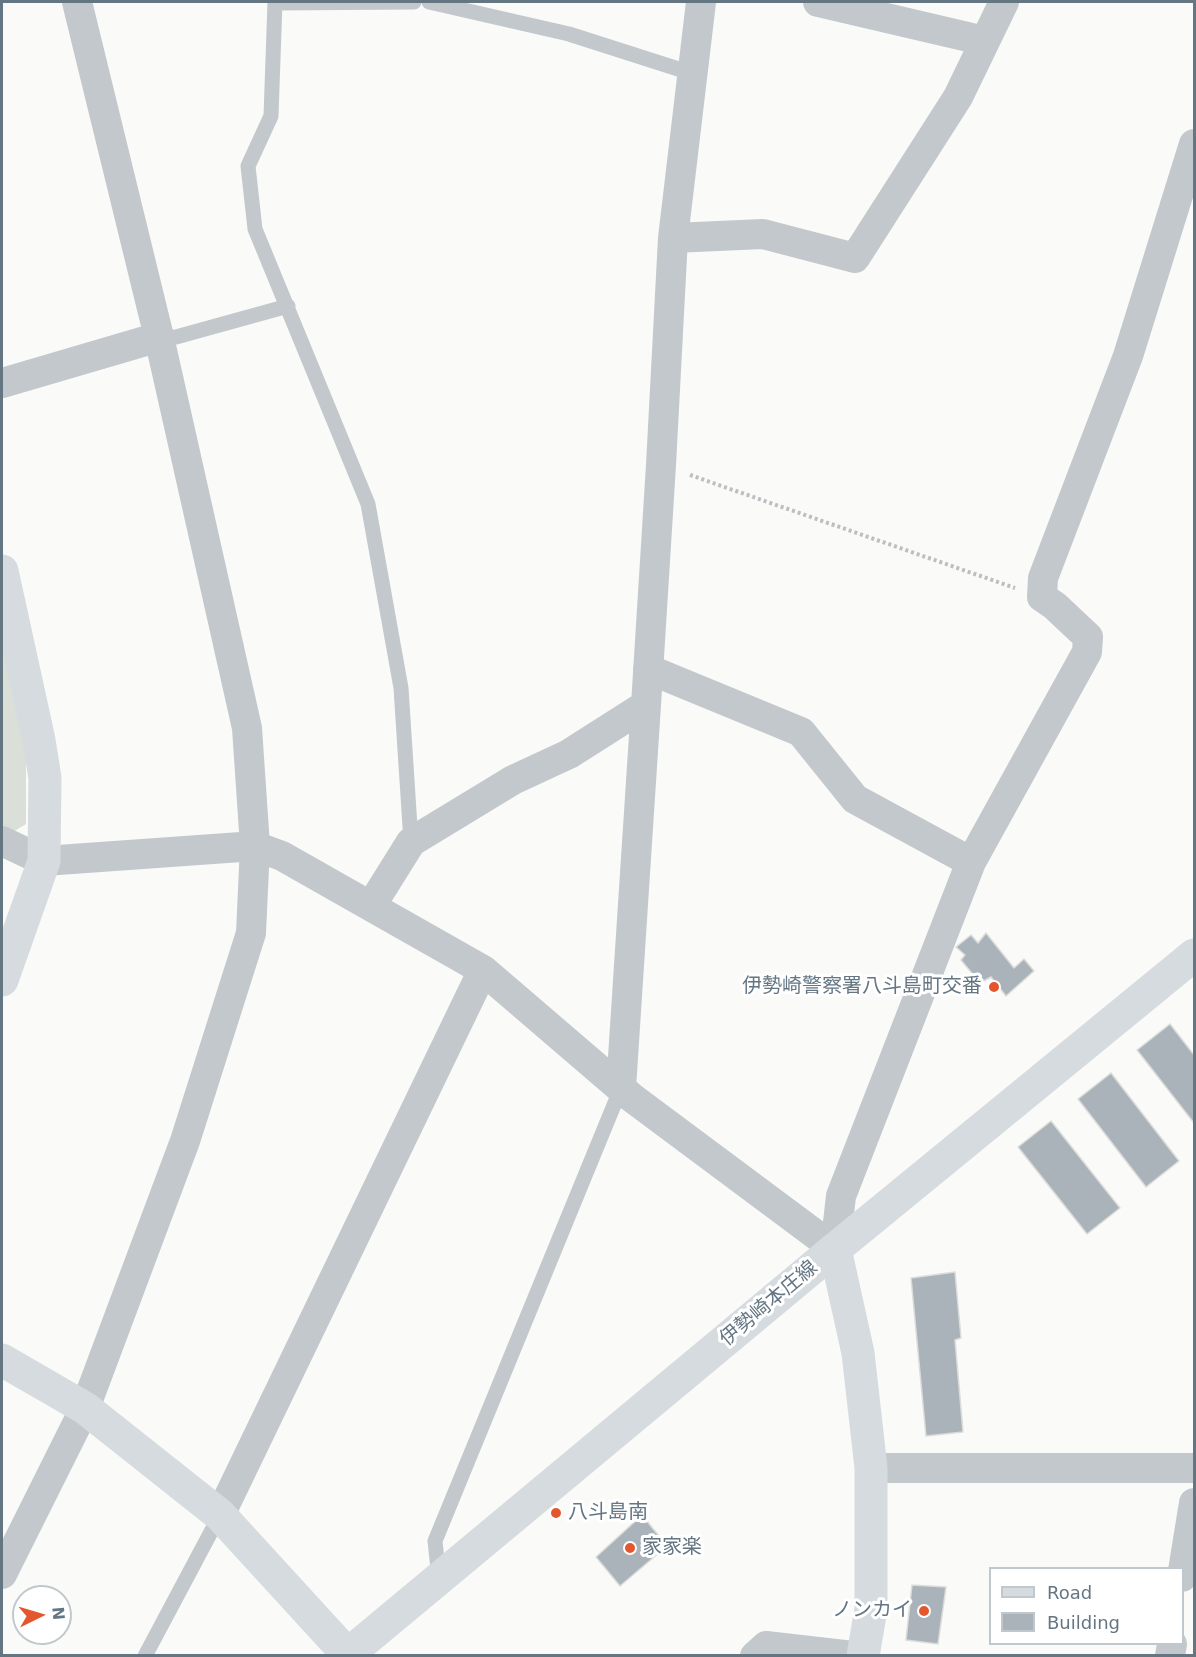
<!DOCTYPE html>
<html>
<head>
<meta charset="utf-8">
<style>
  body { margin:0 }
  #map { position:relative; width:1196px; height:1657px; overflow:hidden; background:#fafaf8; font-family:"DejaVu Sans",sans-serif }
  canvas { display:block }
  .frame { position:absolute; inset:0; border:3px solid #657683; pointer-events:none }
  .legend { position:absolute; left:989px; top:1567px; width:195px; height:78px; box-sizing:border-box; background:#fff; border:2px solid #c1c8cd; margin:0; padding:8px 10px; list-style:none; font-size:18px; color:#657683 }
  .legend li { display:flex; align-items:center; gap:12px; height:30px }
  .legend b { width:30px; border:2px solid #c1c8cd }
  .north { position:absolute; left:12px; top:1585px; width:60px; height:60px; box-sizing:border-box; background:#fff; border:2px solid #c1c8cd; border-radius:50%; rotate:85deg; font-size:16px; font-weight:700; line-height:24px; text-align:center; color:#657683 }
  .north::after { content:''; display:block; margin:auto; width:21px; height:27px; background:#e4572e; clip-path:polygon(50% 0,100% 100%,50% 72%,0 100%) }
</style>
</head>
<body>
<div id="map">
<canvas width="1196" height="1657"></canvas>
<div class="frame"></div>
<ul class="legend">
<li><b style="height:8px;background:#d6dbdf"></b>Road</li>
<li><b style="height:16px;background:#aab3b9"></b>Building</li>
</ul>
<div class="north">N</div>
</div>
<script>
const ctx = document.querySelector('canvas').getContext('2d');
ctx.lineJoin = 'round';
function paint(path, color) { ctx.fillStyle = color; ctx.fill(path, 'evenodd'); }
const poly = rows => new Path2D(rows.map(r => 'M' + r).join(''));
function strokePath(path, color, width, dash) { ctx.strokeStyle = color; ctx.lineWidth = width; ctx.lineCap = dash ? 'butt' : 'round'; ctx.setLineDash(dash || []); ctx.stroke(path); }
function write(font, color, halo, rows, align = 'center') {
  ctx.font = font + ' "DejaVu Sans","Noto Sans JP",sans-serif'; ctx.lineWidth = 6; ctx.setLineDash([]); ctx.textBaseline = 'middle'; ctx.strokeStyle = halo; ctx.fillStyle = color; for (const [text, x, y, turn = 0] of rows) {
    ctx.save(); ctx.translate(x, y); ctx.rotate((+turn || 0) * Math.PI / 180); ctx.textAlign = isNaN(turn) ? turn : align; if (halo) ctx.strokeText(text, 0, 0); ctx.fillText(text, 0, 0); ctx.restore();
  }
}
const green = poly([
  [2,642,26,750,26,824,8,835,2,832]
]);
const building = poly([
  [986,933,1014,968,1024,959,1034,971,1006,996,991,977,980,983,961,960,965,955,956,947,971,935,978,943,986,933],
  [1170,1024,1194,1055,1194,1123,1137,1050,1170,1024],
  [1111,1073,1179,1161,1146,1187,1078,1099,1111,1073],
  [1051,1121,1120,1208,1087,1234,1018,1147,1051,1121],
  [955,1272,961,1338,955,1340,963,1432,926,1436,911,1278,955,1272],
  [642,1515,667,1546,620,1586,596,1557,642,1515],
  [912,1585,946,1587,938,1644,906,1640,912,1585]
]);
const path = poly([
  [690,475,1015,588]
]);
const lane = poly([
  [275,2,271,116,248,166,255,229,368,504,401,688,411,842],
  [429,2,569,34,694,74],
  [275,3,414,2],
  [159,337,176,337,288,306],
  [439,1578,435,1541,621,1088],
  [145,1656,220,1515]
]);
const street = poly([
  [818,2,985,41],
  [673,238,763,234,855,258,958,97,1004,2],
  [2,383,159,337],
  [648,669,801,732,855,799,971,862],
  [2,841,44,861,255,846,282,856,483,970,631,1097,835,1249],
  [371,906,411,842,513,780,569,754,646,705,661,465,673,238,701,2],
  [621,1088,646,705],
  [835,1249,841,1196,971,862,1087,652,1088,637,1055,606,1042,597,1043,578,1128,356,1194,144],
  [871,1468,1194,1468],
  [220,1515,483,970],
  [2,1574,85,1408,185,1141,251,933,255,846,247,728,159,337,77,2],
  [1182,1577,1194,1503],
  [755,1656,766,1646,853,1656],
  [1170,1656,1172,1644]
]);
const secondary = poly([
  [2,571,39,740,45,778,44,861,2,980],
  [835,1249,858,1353,871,1468,871,1609,863,1656],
  [2,1360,85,1408,220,1515,349,1656]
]);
const primary = poly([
  [346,1656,835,1249,1194,955]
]);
const markers = [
  [994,987,6,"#e4572e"],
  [556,1513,6,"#e4572e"],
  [630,1548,6,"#e4572e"],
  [924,1611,6,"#e4572e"]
];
const poiNames = [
  ["伊勢崎警察署八斗島町交番",982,987],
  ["八斗島南",568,1513,"left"],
  ["家家楽",642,1548,"left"],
  ["ノンカイ",912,1611]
];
const streetNames = [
  ["伊勢崎本庄線",769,1304,-40]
];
paint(green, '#dadfd7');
paint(building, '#aab3b9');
strokePath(building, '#dcdcda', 1.5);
strokePath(path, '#bbbfc2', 4, [3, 3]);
strokePath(lane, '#c3c8cc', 15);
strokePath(street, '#c3c8cc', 30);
strokePath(secondary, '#d6dbdf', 33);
strokePath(primary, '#d6dbdf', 33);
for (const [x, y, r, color] of markers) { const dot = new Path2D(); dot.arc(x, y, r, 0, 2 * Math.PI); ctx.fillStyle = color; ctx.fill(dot); strokePath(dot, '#fff', 2); }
write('20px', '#657683', '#fff', poiNames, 'right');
write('20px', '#657683', '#fff', streetNames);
</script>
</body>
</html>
